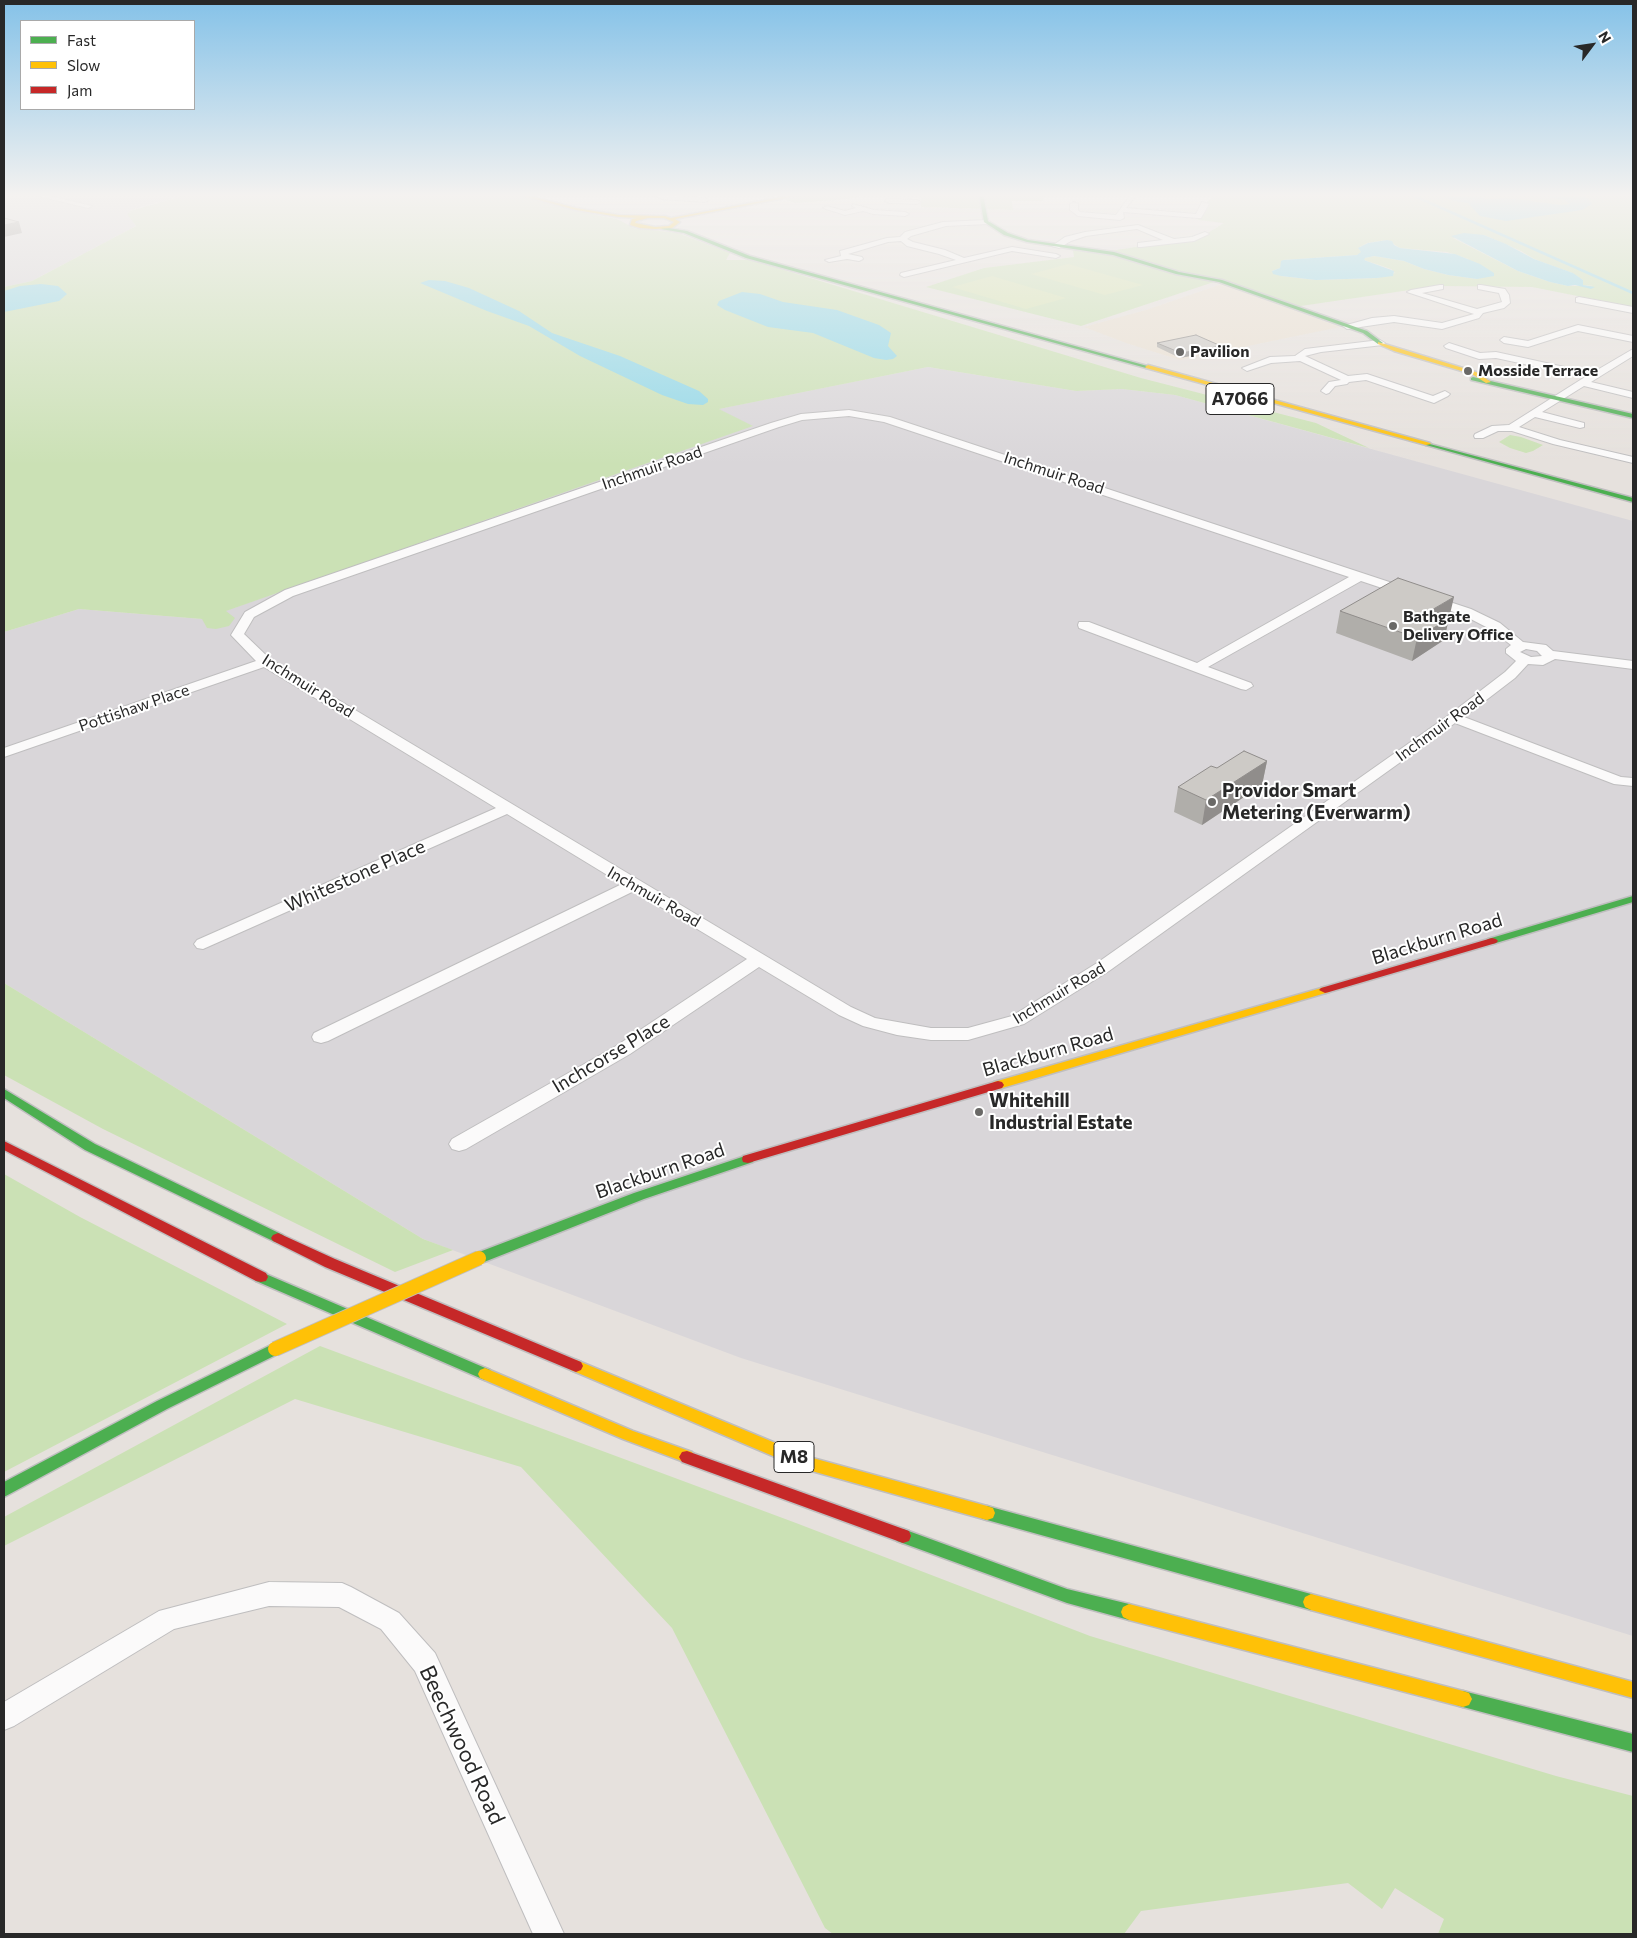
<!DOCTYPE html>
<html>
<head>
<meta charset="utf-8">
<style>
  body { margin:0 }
  #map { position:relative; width:1637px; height:1938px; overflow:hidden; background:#e6e1dd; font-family:Commissioner,sans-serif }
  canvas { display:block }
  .frame { position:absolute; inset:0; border:5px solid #282828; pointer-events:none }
  .legend { position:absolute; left:20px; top:20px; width:175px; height:90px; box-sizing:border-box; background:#fff; border:1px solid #a9a9a9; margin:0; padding:6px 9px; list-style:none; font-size:15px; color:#282828 }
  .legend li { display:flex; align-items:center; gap:10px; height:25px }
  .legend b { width:25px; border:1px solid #a9a9a9 }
  .north { position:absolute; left:1567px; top:20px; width:50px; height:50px; -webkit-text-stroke:4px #fff; paint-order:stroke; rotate:59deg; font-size:14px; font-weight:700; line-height:20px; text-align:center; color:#282828 }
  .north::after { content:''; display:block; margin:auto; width:18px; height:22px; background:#282828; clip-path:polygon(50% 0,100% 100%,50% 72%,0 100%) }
</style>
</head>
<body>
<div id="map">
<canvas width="1637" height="1938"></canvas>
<div class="frame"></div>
<ul class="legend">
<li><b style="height:6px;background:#4caf50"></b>Fast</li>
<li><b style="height:6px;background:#ffc107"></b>Slow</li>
<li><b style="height:6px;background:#c62828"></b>Jam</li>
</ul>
<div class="north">N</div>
</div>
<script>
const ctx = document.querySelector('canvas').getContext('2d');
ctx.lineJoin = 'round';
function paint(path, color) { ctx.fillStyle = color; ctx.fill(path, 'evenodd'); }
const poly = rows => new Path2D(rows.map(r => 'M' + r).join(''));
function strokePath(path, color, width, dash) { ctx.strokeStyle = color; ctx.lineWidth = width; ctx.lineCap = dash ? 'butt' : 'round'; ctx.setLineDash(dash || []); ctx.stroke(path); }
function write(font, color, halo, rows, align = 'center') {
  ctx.font = font + ' Commissioner,sans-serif'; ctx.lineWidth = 4; ctx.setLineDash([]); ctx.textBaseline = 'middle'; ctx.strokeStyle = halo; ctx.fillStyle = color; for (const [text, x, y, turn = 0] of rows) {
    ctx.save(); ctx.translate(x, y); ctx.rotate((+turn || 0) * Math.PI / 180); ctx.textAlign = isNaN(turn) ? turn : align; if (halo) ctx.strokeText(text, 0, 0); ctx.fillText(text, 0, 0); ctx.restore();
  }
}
const industrial = poly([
  [4,194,190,194,130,210,131,212,128,214,136,226,32,281,4,287],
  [928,367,1076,391,1122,389,1175,395,1633,521,1633,1636,741,1358,423,1239,4,983,4,632,79,609,202,619,752,426,718,409]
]);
const education = poly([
  [1222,284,1340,327,1180,360,1126,343,1084,327,1146,310]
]);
const green = poly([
  [190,194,511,194,587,213,617,219,634,228,678,233,730,253,726,260,751,260,1141,378,1316,423,1369,448,1175,395,1122,389,1076,391,928,367,719,409,753,426,226,611,235,618,229,626,216,629,207,628,202,619,79,609,4,632,4,287,32,281,136,226,127,214,131,212,129,211],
  [803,194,870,194,848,199,795,203,781,198],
  [921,194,1042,194,1044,201,1012,201,1013,210,921,207],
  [1211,194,1633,194,1633,307,1532,287,1437,286,1294,307,1220,281,1103,252,1201,237,1224,223,1198,220,1205,204,1211,198],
  [1484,235,1521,251,1534,259,1572,273,1583,280,1582,285,1594,286,1568,286,1550,282,1518,271,1453,238],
  [1387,240,1400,248,1447,252,1468,259,1477,279,1448,275,1424,269,1404,261,1374,256,1364,258,1364,260,1391,269,1395,273,1377,278,1316,280,1281,276,1272,271,1280,268,1283,260,1357,255,1362,253,1358,248,1367,243],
  [1073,250,1109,255,1214,282,1081,326,926,287,984,268,1074,257],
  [1510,435,1521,437,1543,445,1533,451,1526,453,1510,448,1499,442],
  [4,983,423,1239,453,1250,395,1272,103,1129,4,1075],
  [4,1174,80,1217,287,1324,4,1472],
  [320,1346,796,1523,1090,1636,1556,1776,1633,1796,1633,1934,1438,1934,1444,1919,1395,1888,1382,1909,1348,1883,1141,1911,1124,1934,833,1934,825,1928,672,1628,521,1467,295,1399,4,1546,4,1517]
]);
const pitch = poly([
  [1068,264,1143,285,1105,295,1031,274],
  [992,276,1066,298,1026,309,952,287]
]);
const water = poly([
  [1459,194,1475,194,1486,199,1507,198,1561,205,1570,204,1565,200,1528,194,1584,194,1592,204,1582,210,1506,221,1480,216,1468,203,1454,201,1445,197],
  [1464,233,1484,235,1506,244,1534,259,1573,273,1583,280,1583,285,1595,287,1591,289,1575,285,1568,286,1550,282,1518,271,1451,236],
  [1387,240,1392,241,1394,245,1400,248,1455,254,1480,264,1494,273,1494,276,1477,279,1448,275,1424,269,1404,261,1374,256,1365,258,1364,260,1394,271,1393,276,1377,278,1316,280,1281,276,1273,274,1272,271,1280,268,1281,261,1283,260,1357,255,1361,252,1358,248,1368,243],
  [429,280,445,281,469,288,519,311,552,333,620,356,699,391,708,399,708,402,703,405,688,404,662,395,580,356,529,326,487,311,420,283],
  [41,284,58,286,67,294,59,301,4,312,4,291,20,286],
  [742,292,760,294,783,302,837,310,879,325,891,333,888,346,897,356,893,359,886,360,874,358,813,333,768,327,725,310,717,305,719,301]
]);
const stream = poly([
  [1410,194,1633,293]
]);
const street = poly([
  [30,194,42,194,92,206,88,208,30,194],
  [651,194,705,198,709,200,705,202,662,199,651,194],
  [1131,194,1137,194,1126,208,1196,214,1202,202,1209,204,1201,218,1198,218,1123,212,1124,218,1120,220,1078,216,1070,210,1070,204,1074,202,1078,204,1078,210,1080,212,1116,215,1131,194],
  [886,199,917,200,921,202,917,204,889,203,885,201,886,199],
  [853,204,874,210,905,212,909,214,905,216,873,214,863,211,845,215,823,208,827,206,845,211,856,208,852,206,853,204],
  [986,220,990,222,989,224,946,226,911,236,907,239,913,242,945,250,964,258,1012,247,1056,254,1060,256,1056,258,1012,251,904,277,900,275,901,273,956,260,939,254,907,246,901,241,888,242,848,254,862,257,863,259,859,261,847,259,829,262,825,260,841,256,840,251,887,238,900,237,905,232,943,222,986,220],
  [1138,225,1174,239,1192,237,1205,232,1209,234,1194,241,1141,247,1138,247,1138,243,1163,240,1137,229,1086,236,1071,241,1059,248,1052,246,1065,237,1085,232,1138,225],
  [1440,285,1443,285,1443,289,1422,293,1477,309,1502,302,1499,293,1478,289,1478,285,1481,285,1505,289,1509,295,1510,303,1504,308,1483,313,1479,318,1442,329,1394,322,1347,329,1343,326,1372,318,1394,316,1442,323,1474,314,1407,292,1411,290,1440,285],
  [1579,297,1633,307,1633,313,1576,302,1576,298,1579,297],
  [1578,325,1633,336,1633,342,1578,331,1528,347,1504,343,1500,340,1504,337,1528,341,1578,325],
  [1380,340,1385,343,1383,345,1321,352,1305,356,1348,376,1367,374,1433,396,1445,391,1450,394,1448,396,1434,403,1366,380,1349,382,1347,384,1335,386,1329,393,1326,394,1321,391,1329,382,1341,380,1300,361,1271,363,1247,371,1242,368,1270,357,1295,356,1305,349,1380,340],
  [1449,343,1480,353,1496,352,1592,373,1633,349,1633,356,1591,382,1633,392,1633,398,1584,386,1542,412,1584,423,1584,427,1580,428,1535,417,1519,427,1560,440,1633,457,1633,463,1553,444,1512,431,1498,431,1483,438,1475,438,1474,436,1475,434,1492,426,1509,425,1585,377,1496,358,1479,359,1446,348,1444,346,1449,343],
  [849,410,890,417,1471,609,1500,623,1523,642,1546,645,1553,651,1633,661,1633,669,1555,659,1543,665,1528,664,1515,678,1464,717,1621,777,1633,778,1633,786,1614,784,1455,723,1109,971,1024,1024,968,1040,931,1040,897,1035,863,1026,839,1015,759,967,630,1054,466,1149,459,1151,452,1149,449,1144,452,1139,616,1046,747,959,634,891,328,1041,321,1043,314,1041,312,1037,314,1033,622,884,507,814,203,949,197,948,194,944,197,940,496,808,264,667,4,757,4,748,256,661,231,635,245,612,285,590,771,423,801,414,849,410],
  [849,416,884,422,1349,577,1197,663,1089,622,1079,622,1078,625,1079,628,1241,689,1246,690,1253,686,1251,683,1208,667,1361,581,1463,615,1490,629,1511,645,1506,649,1506,653,1516,661,1505,672,1449,715,1097,963,1012,1016,968,1028,931,1028,875,1018,851,1007,270,659,244,634,254,617,293,596,779,427,802,420,849,416],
  [1526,649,1537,651,1542,656,1531,657,1520,652,1526,649],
  [269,1582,342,1583,351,1587,399,1613,435,1653,564,1934,533,1934,415,1671,381,1629,339,1607,269,1606,174,1629,14,1726,4,1730,4,1702,159,1611,269,1582]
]);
const fast = poly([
  [979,194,983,194,988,221,1008,233,1028,240,1114,252,1179,272,1222,280,1367,331,1383,343,1378,344,1363,333,1219,282,1176,274,1113,255,1027,242,1004,235,984,222,979,194],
  [663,227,687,231,750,256,1151,367,1146,368,746,258,684,233,661,229,663,227],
  [1473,377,1633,414,1633,418,1471,380,1471,378,1473,377],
  [1426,443,1633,498,1633,502,1426,445,1426,443],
  [1633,896,1633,902,1496,943,1492,944,1486,941,1488,939,1633,896],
  [4,1089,95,1144,283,1235,285,1238,283,1241,278,1243,273,1241,85,1150,4,1098,4,1089],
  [748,1155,753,1156,754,1159,753,1162,644,1199,484,1262,479,1263,474,1262,472,1258,474,1254,634,1193,748,1155],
  [261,1272,490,1370,492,1374,490,1378,485,1380,480,1378,256,1281,254,1277,256,1273,261,1272],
  [275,1343,280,1345,282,1349,280,1353,167,1409,4,1497,4,1482,157,1401,275,1343],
  [987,1506,1311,1594,1317,1597,1319,1602,1317,1607,1311,1610,987,1520,981,1518,979,1513,981,1508,987,1506],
  [903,1529,1067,1589,1129,1604,1135,1607,1137,1612,1135,1617,1129,1620,1067,1603,897,1541,895,1536,897,1531,903,1529],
  [1463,1691,1633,1734,1633,1752,1463,1707,1457,1705,1454,1699,1457,1693,1463,1691]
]);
const slow = poly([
  [516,194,523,194,576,208,619,215,665,216,671,218,798,194,806,194,675,219,680,222,672,228,655,229,640,228,630,225,632,219,637,218,619,217,576,210,516,194],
  [648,218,664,218,674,222,669,226,655,227,635,223,636,221,648,218],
  [1378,342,1476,372,1491,382,1486,383,1472,374,1394,351,1378,344,1378,342],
  [1148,365,1430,443,1431,444,1426,445,1146,368,1145,367,1148,365],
  [1325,987,1331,990,1329,992,1002,1088,998,1089,992,1085,994,1082,1325,987],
  [576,1360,809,1457,987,1506,993,1508,995,1513,993,1518,987,1520,801,1468,571,1370,569,1366,571,1362,576,1360],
  [485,1368,633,1431,692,1452,695,1457,692,1462,687,1463,623,1439,480,1378,478,1374,480,1370,485,1368],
  [1311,1594,1633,1682,1633,1698,1311,1610,1305,1607,1303,1602,1305,1597,1311,1594],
  [1129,1604,1463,1691,1469,1693,1472,1699,1469,1705,1463,1707,1129,1620,1123,1617,1121,1612,1123,1607,1129,1604]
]);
const jam = poly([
  [1492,938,1496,939,1498,941,1496,943,1329,992,1325,993,1319,990,1321,988,1492,938],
  [998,1081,1002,1082,1004,1085,1002,1088,748,1163,743,1162,742,1159,743,1156,998,1081],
  [4,1141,266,1273,268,1277,266,1281,261,1282,256,1281,4,1150,4,1141],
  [278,1233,335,1259,581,1362,583,1366,581,1370,576,1372,571,1370,325,1267,273,1241,271,1238,273,1235,278,1233],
  [687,1451,909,1531,911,1536,909,1541,903,1543,682,1462,679,1457,682,1452,687,1451]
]);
const slowBridge = poly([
  [275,1349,479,1258]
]);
const wall = poly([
  [1157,343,1221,346,1220,350,1180,358,1157,347],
  [1340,611,1449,618,1444,640,1412,661,1336,633],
  [1267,761,1262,785,1202,825,1174,812,1178,787,1217,768]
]);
const shadedWall = poly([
  [19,222,22,233,4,237,4,225],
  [1221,346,1220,350,1180,358,1181,353],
  [1454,597,1444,640,1412,661,1417,638,1430,611],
  [1267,761,1262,785,1202,825,1206,800]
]);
const building = poly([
  [4,218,19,222,4,225,4,218],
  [1196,335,1221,346,1181,353,1157,343,1196,335],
  [1398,578,1454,597,1430,611,1450,618,1417,638,1340,611,1398,578],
  [1244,751,1267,761,1206,800,1178,787,1211,766,1217,768,1244,751]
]);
const markers = [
  [1180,352,5,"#6a6967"],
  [1468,371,5,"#6a6967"],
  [1393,626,5,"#6a6967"],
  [1212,802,5,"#6a6967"],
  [979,1112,5,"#6a6967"]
];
const farPoinames = [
  ["Pavilion",1190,352],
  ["Mosside Terrace",1478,371],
  ["Bathgate",1403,617],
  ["Delivery Office",1403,635]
];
const farStreetnames = [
  ["Inchmuir Road",652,468,-19],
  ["Inchmuir Road",1054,473,18],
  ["Inchmuir Road",308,686,32],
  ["Pottishaw Place",134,708,-19],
  ["Inchmuir Road",1440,727,-36],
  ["Inchmuir Road",654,897,30],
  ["Inchmuir Road",1059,993,-31]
];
const shields = [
  [1240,399,68],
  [794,1457,40]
];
const shieldNames = [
  ["A7066",1240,399],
  ["M8",794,1457]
];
const poiNames = [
  ["Providor Smart",1222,791],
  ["Metering (Everwarm)",1222,813],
  ["Whitehill",989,1101],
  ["Industrial Estate",989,1123]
];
const streetNames = [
  ["Whitestone Place",355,876,-24],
  ["Blackburn Road",1437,939,-17],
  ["Blackburn Road",1048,1052,-16],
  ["Inchcorse Place",611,1054,-31],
  ["Blackburn Road",660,1171,-19]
];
const nearStreetnames = [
  ["Beechwood Road",462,1745,65]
];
paint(industrial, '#d9d6d9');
paint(education, '#e9dfd1');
paint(green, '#cbe1b5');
paint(pitch, '#d7e5b3');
paint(water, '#91d8e8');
strokePath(stream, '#91d8e8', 2.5);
strokePath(street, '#bfbebf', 2);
strokePath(fast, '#bfbebf', 3);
strokePath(slow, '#bfbebf', 3);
strokePath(jam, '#bfbebf', 3);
paint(street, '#fbfafa');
paint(fast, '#4caf50');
paint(slow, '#ffc107');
paint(jam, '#c62828');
strokePath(slowBridge, '#bfbebf', 16, []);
strokePath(slowBridge, '#ffc107', 14);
paint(wall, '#b0aeaa');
paint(shadedWall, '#908d8b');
paint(building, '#cdcac6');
strokePath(building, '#908d8b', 1);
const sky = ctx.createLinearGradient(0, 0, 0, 465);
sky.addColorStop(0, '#85c2e8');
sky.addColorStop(0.42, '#f4f2f0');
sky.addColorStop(1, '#f4f2f000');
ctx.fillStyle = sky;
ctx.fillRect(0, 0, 1637, 465);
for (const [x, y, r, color] of markers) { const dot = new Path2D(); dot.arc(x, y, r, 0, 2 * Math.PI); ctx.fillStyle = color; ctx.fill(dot); strokePath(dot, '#fff', 2); }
write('bold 16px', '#282828', '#fff', farPoinames, 'left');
write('16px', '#282828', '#fff', farStreetnames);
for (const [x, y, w] of shields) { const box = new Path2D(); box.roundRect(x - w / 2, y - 15.5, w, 31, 4); ctx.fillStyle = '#fff'; ctx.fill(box); strokePath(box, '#282828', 1); }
write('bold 18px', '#282828', null, shieldNames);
write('bold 19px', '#282828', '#fff', poiNames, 'left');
write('19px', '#282828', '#fff', streetNames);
write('22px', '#282828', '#fff', nearStreetnames);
</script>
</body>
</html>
